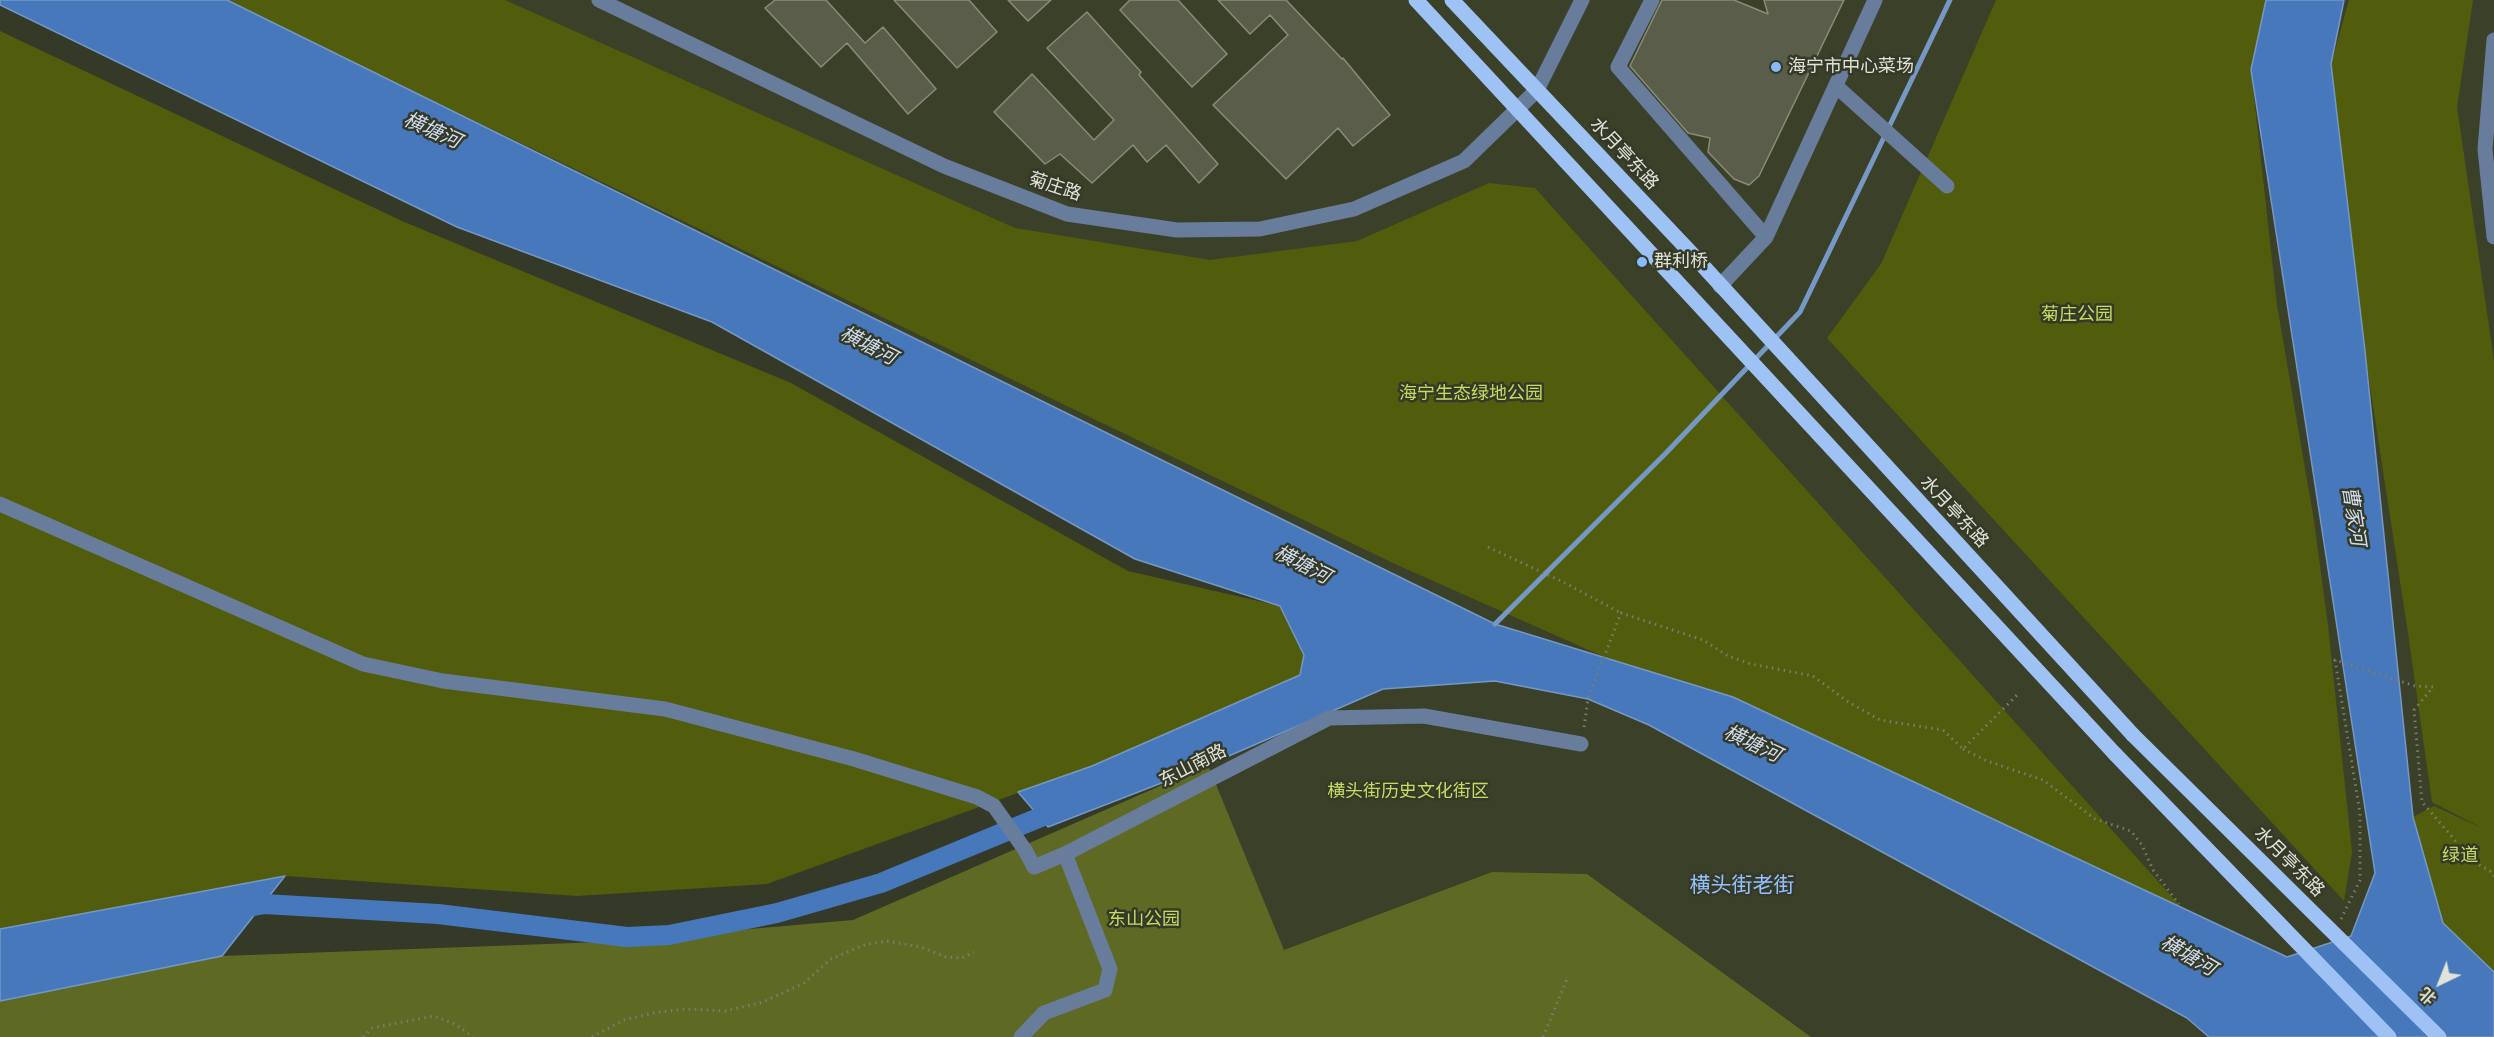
<!DOCTYPE html>
<html>
<head>
<meta charset="utf-8">
<style>
  body { margin:0 }
  #map { position:relative; width:2494px; height:1037px; overflow:hidden; background:#353927; font-family:"PT Sans Narrow","Noto Sans SC",sans-serif }
  canvas { display:block }
  .north { position:absolute; left:2410px; top:953px; width:60px; height:60px; -webkit-text-stroke:4px #353927; paint-order:stroke; rotate:223deg; font-size:16px; font-weight:700; line-height:24px; text-align:center; color:#e0e3d7 }
  .north::after { content:''; display:block; margin:auto; width:21px; height:27px; background:#e0e3d7; clip-path:polygon(50% 0,100% 100%,50% 72%,0 100%) }
</style>
</head>
<body>
<div id="map">
<canvas width="2494" height="1037"></canvas>
<div class="north">北</div>
</div>
<script>
const ctx = document.querySelector('canvas').getContext('2d');
ctx.lineJoin = 'round';
function paint(path, color) { ctx.fillStyle = color; ctx.fill(path, 'evenodd'); }
const poly = rows => new Path2D(rows.map(r => 'M' + r).join(''));
function strokePath(path, color, width, dash) { ctx.strokeStyle = color; ctx.lineWidth = width; ctx.lineCap = dash ? 'butt' : 'round'; ctx.setLineDash(dash || []); ctx.stroke(path); }
function write(font, color, halo, rows, align = 'center') {
  ctx.font = font + ' "PT Sans Narrow","Noto Sans SC",sans-serif'; ctx.lineWidth = 5; ctx.setLineDash([]); ctx.textBaseline = 'middle'; ctx.strokeStyle = halo; ctx.fillStyle = color; for (const [text, x, y, turn = 0] of rows) {
    ctx.save(); ctx.translate(x, y); ctx.rotate((+turn || 0) * Math.PI / 180); ctx.textAlign = isNaN(turn) ? turn : align; if (halo) ctx.strokeText(text, 0, 0); ctx.fillText(text, 0, 0); ctx.restore();
  }
}
const built = poly([
  [137,0,2494,0,2494,1037,2452,1027,1495,624],
  [1495,681,1588,699,1649,724,2187,1018,2209,1037,1811,1037,1587,874,1492,872,1284,951,1208,765,1383,689]
]);
const green = poly([
  [224,0,505,0,1015,228,1210,260,1357,241,1489,183,1535,188,2190,917,1395,564],
  [1996,0,2266,0,2251,70,2277,305,2314,521,2328,625,2352,852,2344,901,1827,338,1881,264],
  [2349,0,2473,0,2457,107,2494,361,2494,972,2443,923,2413,817,2434,806,2484,829,2432,802,2408,633,2344,217,2331,64],
  [0,31,402,221,791,383,1128,571,1280,606,1304,655,1300,675,1092,766,767,884,577,896,285,876,0,929]
]);
const forest = poly([
  [1208,765,1284,950,1492,872,1587,874,1811,1037,0,1037,0,1001,222,956,601,942,853,920]
]);
const water = poly([
  [0,0,227,0,1495,624,1733,697,2287,957,2351,936,2375,873,2251,70,2266,0,2344,0,2331,64,2365,351,2413,817,2443,923,2494,972,2494,1037,2209,1037,2187,1018,1649,725,1588,699,1495,681,1383,689,1208,765,1048,827,1018,792,1092,766,1300,675,1304,655,1280,606,1135,559,712,322,457,227,0,5,0,0],
  [285,876,222,956,0,1001,0,929,285,876]
]);
const stream = poly([
  [1495,624,1665,454,1800,312,1950,0]
]);
const canal = poly([
  [239,909,264,904,438,914,627,937,669,935,777,913,881,883,1065,807]
]);
const building = poly([
  [775,0,826,0,865,43,883,27,936,89,908,114,847,43,821,67,765,8,775,0],
  [894,0,969,0,997,32,957,68,894,0],
  [1008,0,1051,0,1028,21,1008,0],
  [1130,0,1178,0,1227,54,1192,87,1120,10,1130,0],
  [1218,0,1286,0,1342,59,1343,58,1390,115,1353,146,1338,128,1286,179,1213,105,1288,35,1270,15,1250,34,1218,0],
  [1662,0,1734,0,1768,14,1764,0,1844,0,1759,176,1749,185,1734,179,1708,152,1710,138,1688,133,1630,66,1662,0],
  [1087,12,1141,72,1139,75,1218,164,1199,183,1166,145,1147,162,1133,145,1092,183,1060,154,1045,164,994,112,1032,74,1094,140,1114,120,1047,48,1087,12]
]);
const path = poly([
  [1488,547,1563,582,1621,613],
  [1584,727,1588,699,1621,613,1703,640,1728,656,1751,664,1813,676,1847,701,1880,720,1943,730,1963,749,2017,695],
  [1963,749,1987,761,2043,780,2095,819,2131,831,2142,845,2153,870,2179,904],
  [2341,919,2360,880,2360,813,2335,660,2415,686,2433,687,2414,710,2422,802,2454,839,2466,858,2490,871,2494,876],
  [363,1037,372,1028,434,1016,455,1024,473,1037],
  [592,1037,624,1020,653,1013,686,1009,725,1011,763,1002,804,983,831,959,864,945,887,941,921,947,946,957,962,958,974,952],
  [1543,1037,1567,979]
]);
const minor = poly([
  [599,0,944,166,1067,214,1177,230,1260,229,1354,209,1464,161,1537,90,1582,0],
  [1652,0,1618,67,1766,237],
  [2494,40,2485,149,2494,237],
  [1836,86,1947,186],
  [1720,286,1766,237,1875,0],
  [0,504,363,664,443,681,665,709,854,759,977,797,994,806,1025,850,1034,867,1065,854],
  [1021,1037,1044,1013,1105,990,1110,969,1065,854,1329,718,1424,716,1581,744]
]);
const major = poly([
  [1416,0,2115,754],
  [1452,0,1693,255,2133,735]
]);
const majorBridge = poly([
  [2133,735,2439,1037],
  [2115,754,2389,1037]
]);
const markers = [
  [1776,67,6,"#8bbafc"],
  [1642,262,6,"#8bbafc"]
];
const poiNames = [
  ["海宁市中心菜场",1788,67],
  ["群利桥",1654,262]
];
const streetNames = [
  ["水月亭东路",1624,154,47],
  ["菊庄路",1055,187,18],
  ["水月亭东路",1954,512,47],
  ["东山南路",1193,766,-27],
  ["水月亭东路",2289,862,45]
];
const parkNames = [
  ["菊庄公园",2077,315],
  ["海宁生态绿地公园",1471,394],
  ["横头街历史文化街区",1408,792],
  ["绿道",2460,856],
  ["东山公园",1144,920]
];
const waterNames = [
  ["横塘河",432,131,24],
  ["横塘河",868,346,27],
  ["曹家河",2353,516,81],
  ["横塘河",1302,565,27],
  ["横塘河",1752,744,25],
  ["横塘河",2188,956,30]
];
const quarterNames = [
  ["横头街老街",1742,886]
];
paint(built, '#3b4128');
paint(green, '#515d0c');
paint(forest, '#5e6a24');
paint(water, '#4778bc');
strokePath(water, '#7598c4', 1.5);
strokePath(stream, '#7598c4', 5);
strokePath(canal, '#4778bc', 20);
paint(building, '#595d4a');
strokePath(building, '#888d79', 1.5);
strokePath(path, '#797d6d', 3, [1.5, 4.5]);
strokePath(minor, '#687d9c', 15);
strokePath(major, '#9fc2f4', 15);
strokePath(majorBridge, '#9fc2f4', 15);
for (const [x, y, r, color] of markers) { const dot = new Path2D(); dot.arc(x, y, r, 0, 2 * Math.PI); ctx.fillStyle = color; ctx.fill(dot); strokePath(dot, '#353927', 2); }
write('18px', '#e0e3d7', '#353927', poiNames, 'left');
write('18px', '#e0e3d7', '#353927', streetNames);
write('18px', '#c5dc63', '#353927', parkNames);
write('italic 20px', '#d1def1', '#353927', waterNames);
write('21px', '#95c1ff', '#353927', quarterNames);
</script>
</body>
</html>
